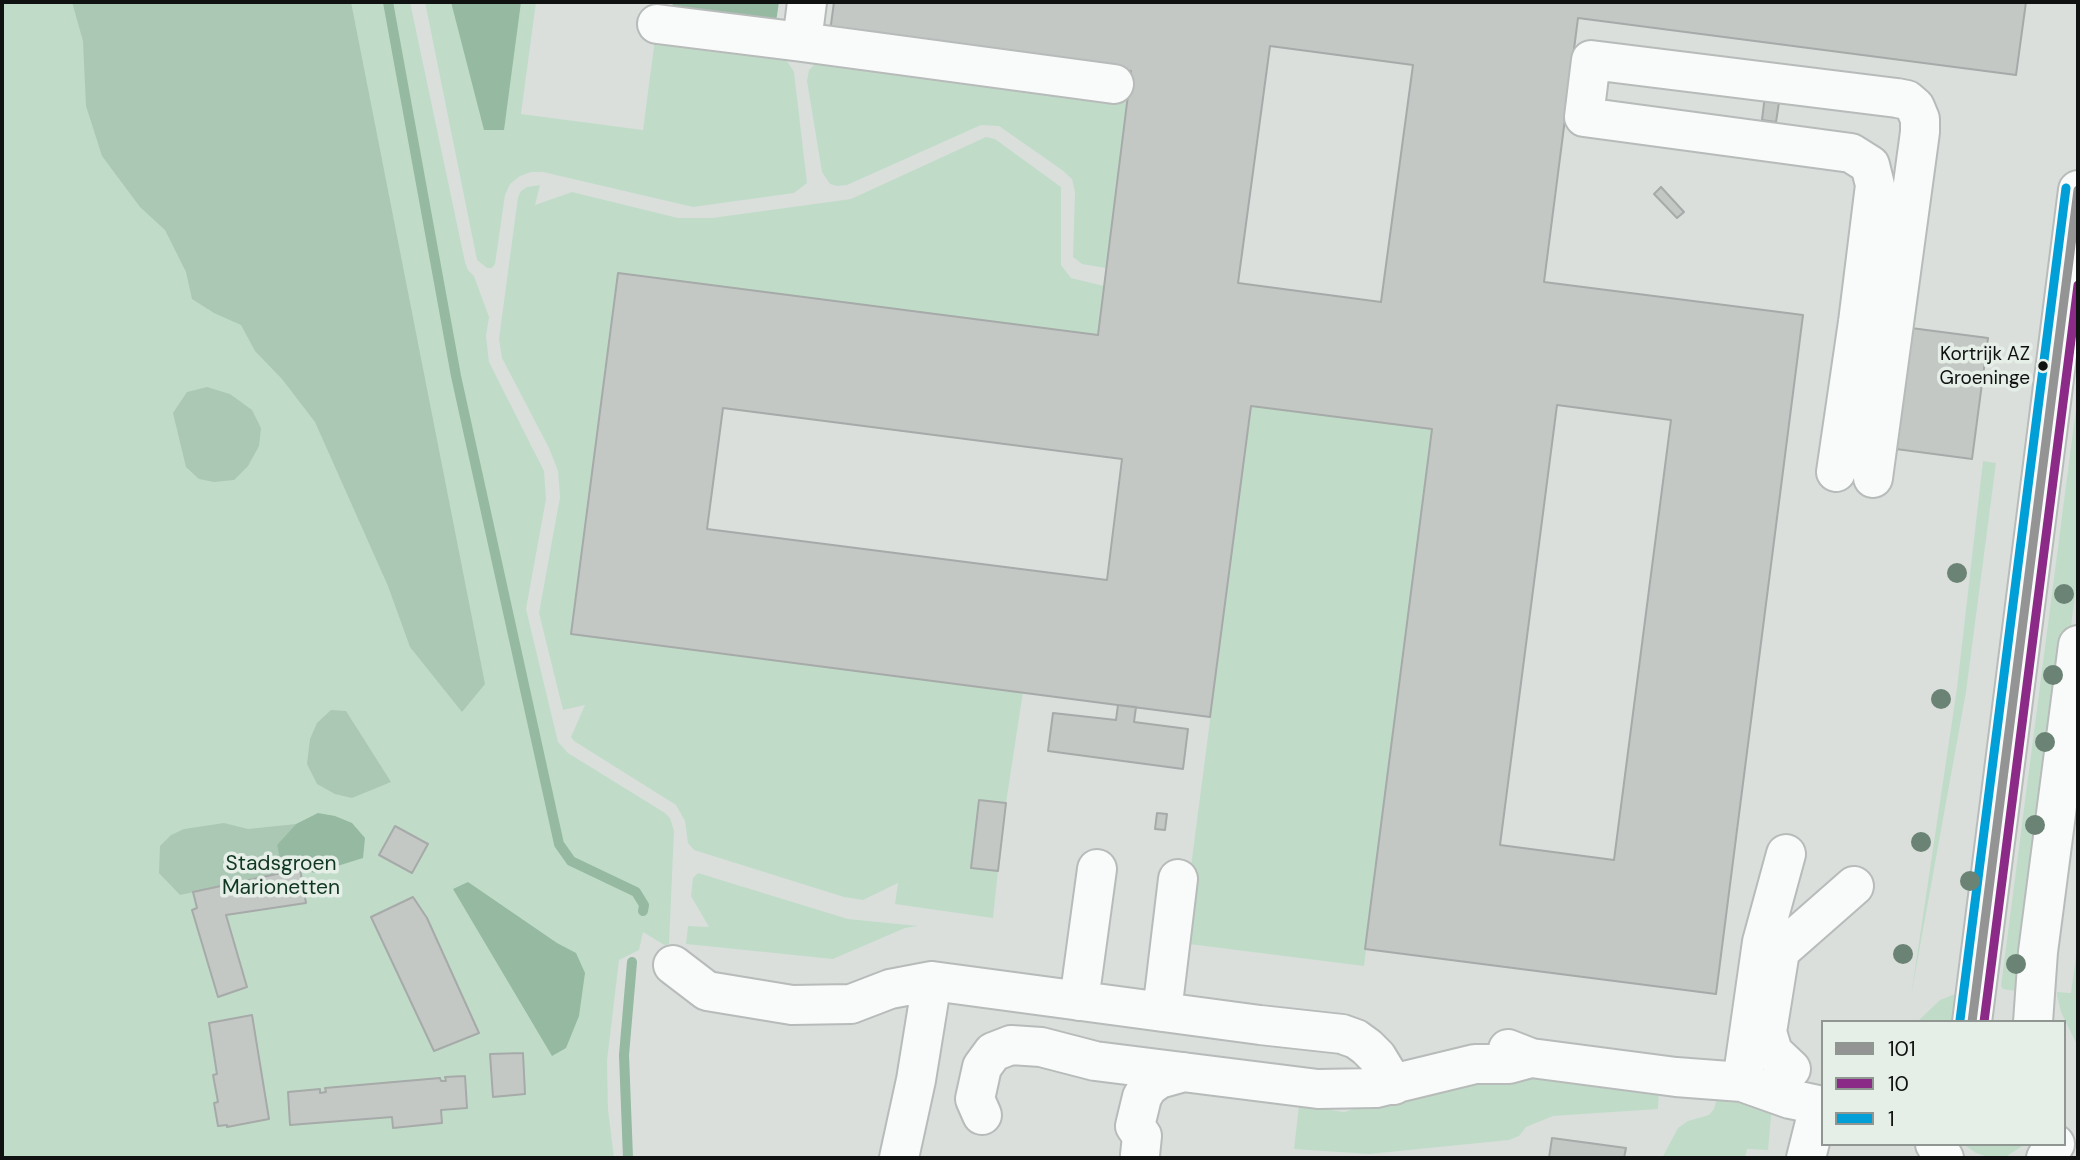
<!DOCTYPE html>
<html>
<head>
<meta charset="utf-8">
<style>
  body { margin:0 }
  #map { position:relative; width:2080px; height:1160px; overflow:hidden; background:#dadfdc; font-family:"DM Sans",sans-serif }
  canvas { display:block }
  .frame { position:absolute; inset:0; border:4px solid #0f1210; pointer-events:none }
  .legend { position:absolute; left:1821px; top:1020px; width:245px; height:126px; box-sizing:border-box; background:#e6eee8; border:2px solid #909692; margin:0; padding:9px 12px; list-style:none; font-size:21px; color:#0f1210 }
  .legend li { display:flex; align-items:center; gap:14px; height:35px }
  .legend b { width:35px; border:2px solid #909692 }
</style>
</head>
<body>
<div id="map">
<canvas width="2080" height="1160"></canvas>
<div class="frame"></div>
<ul class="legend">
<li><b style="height:9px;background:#939493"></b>101</li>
<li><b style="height:9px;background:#8c2b87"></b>10</li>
<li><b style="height:9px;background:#019fd8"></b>1</li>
</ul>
</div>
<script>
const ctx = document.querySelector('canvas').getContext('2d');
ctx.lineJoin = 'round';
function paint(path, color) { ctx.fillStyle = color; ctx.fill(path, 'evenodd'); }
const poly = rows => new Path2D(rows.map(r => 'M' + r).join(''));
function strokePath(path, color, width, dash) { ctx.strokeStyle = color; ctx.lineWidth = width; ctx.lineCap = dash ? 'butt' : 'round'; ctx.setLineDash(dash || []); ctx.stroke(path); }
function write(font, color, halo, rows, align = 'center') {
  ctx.font = font + ' "DM Sans",sans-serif'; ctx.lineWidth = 7; ctx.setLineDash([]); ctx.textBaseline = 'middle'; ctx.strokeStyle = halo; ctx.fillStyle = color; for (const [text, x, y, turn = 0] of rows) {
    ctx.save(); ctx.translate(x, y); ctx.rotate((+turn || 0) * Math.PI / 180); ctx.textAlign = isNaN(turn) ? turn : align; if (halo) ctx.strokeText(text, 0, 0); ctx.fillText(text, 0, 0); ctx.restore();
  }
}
const green = poly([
  [2,2,410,2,465,262,468,270,474,276,489,317,486,336,489,362,544,471,546,499,526,609,558,742,568,753,665,813,670,818,674,831,669,944,666,946,643,932,639,950,619,960,607,1061,608,1109,614,1158,2,1158],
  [425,2,536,2,521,114,643,130,655,39,785,58,794,72,807,183,794,193,693,207,543,172,531,172,520,176,510,184,505,195,495,264,492,268,487,268,477,260],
  [818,61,1128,102,1106,268,1082,264,1073,257,1075,192,1072,179,1062,170,999,126,981,125,847,185,837,186,830,184,822,172,807,81,809,70],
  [986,137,995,139,1061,187,1061,265,1071,278,1104,286,1098,335,618,273,571,633,1023,692,1006,803,979,800,971,868,998,871,993,918,895,904,898,883,863,900,844,897,694,850,688,843,685,821,676,805,574,741,571,737,585,705,563,710,539,613,560,497,558,471,549,448,502,358,499,339,518,197,521,191,527,187,540,185,535,205,572,192,678,218,712,218,851,199],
  [2078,393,2078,572,2024,990,2021,992,2003,989,2001,986],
  [1251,406,1432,429,1364,966,1181,943],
  [1983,461,1996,463,1966,692,1911,996,1957,688],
  [698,873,848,919,918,926,905,928,833,959,686,944,688,926,709,927,691,896,693,878],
  [2078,941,2078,1047,2061,1012,2057,996,2057,992,2071,993],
  [1955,994,1964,995,1960,1022,1917,1022,1940,1000],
  [1484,1069,1659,1090,1658,1109,1553,1116,1526,1127,1519,1136,1509,1140,1369,1154,1294,1149,1299,1105,1344,1112],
  [1717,1098,1772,1106,1768,1150,1747,1149,1745,1158,1662,1158,1678,1128,1688,1121,1709,1115,1714,1109],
  [1963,1144,2025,1144,2007,1156,1991,1158,1976,1153]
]);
const forest = poly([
  [72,2,351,2,485,684,462,712,410,647,388,586,315,422,282,379,255,351,241,325,214,313,192,299,186,272,165,230,140,207,102,156,86,106,83,41],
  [207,387,230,394,252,410,261,428,259,446,248,466,234,480,214,482,199,479,186,467,173,413,187,392],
  [331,710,346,711,391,782,352,798,335,794,317,784,307,764,310,739,317,723],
  [224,823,248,829,296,824,277,845,280,859,300,869,180,895,159,873,160,846,171,835,184,829]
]);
const water = poly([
  [451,2,521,2,504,130,484,130],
  [673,2,779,2,776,22,672,9],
  [318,813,335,816,352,823,365,838,363,858,315,873,300,869,280,859,277,845,296,824],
  [468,882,557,943,576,953,585,973,579,1016,566,1048,552,1056,453,889]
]);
const stream = poly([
  [388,2,456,376,559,844,571,861,636,892,644,905,643,911],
  [628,1158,624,1055,632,962]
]);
const building = poly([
  [834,2,2026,2,2016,75,1578,18,1544,282,1803,315,1716,994,1365,949,1432,429,1251,406,1210,717,571,634,618,273,1098,335,1131,71,830,32,834,2],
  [1270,46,1413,65,1381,302,1238,283,1270,46],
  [1557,405,1671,420,1614,860,1500,845,1557,405],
  [723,408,1122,459,1107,580,707,529,723,408],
  [1765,95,1780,96,1776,122,1762,120,1765,95],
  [1661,187,1684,212,1677,218,1654,194,1661,187],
  [1911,328,1988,338,1972,459,1896,449,1911,328],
  [1118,705,1136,707,1134,722,1188,729,1183,769,1048,751,1053,713,1116,720,1118,705],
  [979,800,1006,803,998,871,971,868,979,800],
  [1157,813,1167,814,1165,830,1155,829,1157,813],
  [395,826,428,844,412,873,379,855,395,826],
  [300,869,306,903,226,915,247,987,218,997,192,910,197,908,193,892,300,869],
  [413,897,427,918,479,1033,434,1051,371,917,413,897],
  [252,1015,269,1119,227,1127,227,1125,218,1126,214,1103,218,1102,213,1075,217,1074,209,1023,252,1015],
  [523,1053,525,1094,493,1097,490,1054,523,1053],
  [465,1076,467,1108,441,1110,442,1123,393,1128,392,1117,290,1125,288,1092,320,1089,320,1093,326,1092,325,1088,440,1078,441,1081,446,1081,445,1077,465,1076],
  [1552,1138,1626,1148,1624,1158,1549,1158,1552,1138]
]);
const minor = poly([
  [807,2,802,42,1114,84],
  [657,24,802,42],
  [1836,472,1858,322,1875,185,1870,165,1851,153,1584,117,1591,60,1897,98,1907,100,1915,107,1920,119,1920,132,1873,478],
  [673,965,707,991,792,1005,851,1004,890,989,932,981,1260,1025,1342,1034,1356,1039,1367,1047,1377,1057,1394,1085],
  [1079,1001,1097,869],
  [1162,1012,1178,879],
  [1972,1022,2078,190],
  [2033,1022,2038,952,2078,645],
  [1508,1049,1531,1058,1676,1077,1742,1082,1790,1099,1823,1106],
  [1791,1069,1773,1052,1767,1032,1780,951,1854,886],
  [1742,1082,1762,942,1786,854],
  [982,1115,975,1099,982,1067,993,1052,1011,1045,1041,1047,1095,1061,1318,1089,1376,1088,1475,1064,1509,1064,1531,1058],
  [1935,1144,1944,1158],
  [1140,1155,1142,1136,1135,1126,1142,1097,1148,1087,1159,1079,1184,1072],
  [899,1158,916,1080,932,981],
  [1806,1158,1819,1106],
  [2046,1158,2055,1144]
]);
const bus1 = poly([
  [1972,1022,2078,190]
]);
const bus2 = poly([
  [1984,1022,2078,285]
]);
const bus3 = poly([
  [1960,1020,2066,188]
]);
const trees = [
  [1957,573],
  [2064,594],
  [2053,675],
  [1941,699],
  [2045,742],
  [2035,825],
  [1921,842],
  [1970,881],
  [1903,954],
  [2016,964]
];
const markers = [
  [2043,366,6,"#0f1210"]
];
const busNames = [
  ["Kortrijk AZ",2030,355],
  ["Groeninge",2030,379]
];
const parkNames = [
  ["Stadsgroen",281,864],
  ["Marionetten",281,888]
];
paint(green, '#c0dcc9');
paint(forest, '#abc8b4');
paint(water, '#95b9a1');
strokePath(stream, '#95b9a1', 10);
paint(building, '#c4c8c5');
strokePath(building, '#a6aaa8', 2);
strokePath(minor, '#b7bbb9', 42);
strokePath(minor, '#f9fafa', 38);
strokePath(bus1, '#939493', 9);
strokePath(bus2, '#8c2b87', 9);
strokePath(bus3, '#019fd8', 9);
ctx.fillStyle = '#6b8375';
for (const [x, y] of trees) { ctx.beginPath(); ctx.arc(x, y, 10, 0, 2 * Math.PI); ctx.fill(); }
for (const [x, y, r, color] of markers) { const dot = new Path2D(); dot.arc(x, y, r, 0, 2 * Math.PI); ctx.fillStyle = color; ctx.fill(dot); strokePath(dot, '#e6eee8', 2.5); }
write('19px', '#0f1210', '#e6eee8', busNames, 'right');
write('21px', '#103721', '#e6eee8', parkNames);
</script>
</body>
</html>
